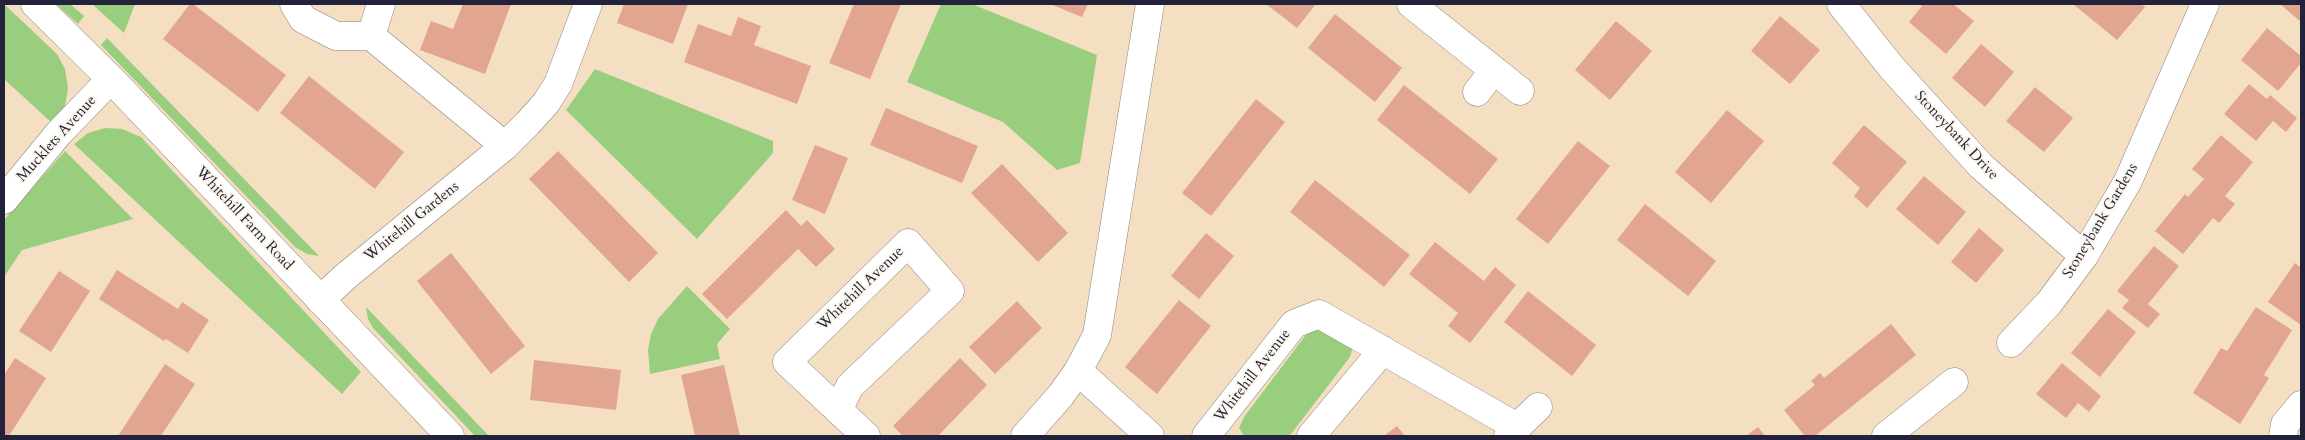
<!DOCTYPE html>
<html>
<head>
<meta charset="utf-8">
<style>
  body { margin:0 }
  #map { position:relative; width:2305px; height:440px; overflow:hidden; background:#f4dfc3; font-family:Cardo,serif }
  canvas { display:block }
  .frame { position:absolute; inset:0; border:5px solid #22223b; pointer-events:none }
</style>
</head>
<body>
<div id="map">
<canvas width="2305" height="440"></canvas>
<div class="frame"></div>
</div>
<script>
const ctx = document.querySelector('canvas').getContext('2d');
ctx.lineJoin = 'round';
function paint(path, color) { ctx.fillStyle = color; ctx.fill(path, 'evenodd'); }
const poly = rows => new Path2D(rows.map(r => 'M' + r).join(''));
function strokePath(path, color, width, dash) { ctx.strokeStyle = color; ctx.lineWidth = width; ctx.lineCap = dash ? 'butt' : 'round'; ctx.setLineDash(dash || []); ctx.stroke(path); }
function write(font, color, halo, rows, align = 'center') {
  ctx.font = font + ' Cardo,serif'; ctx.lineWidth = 4; ctx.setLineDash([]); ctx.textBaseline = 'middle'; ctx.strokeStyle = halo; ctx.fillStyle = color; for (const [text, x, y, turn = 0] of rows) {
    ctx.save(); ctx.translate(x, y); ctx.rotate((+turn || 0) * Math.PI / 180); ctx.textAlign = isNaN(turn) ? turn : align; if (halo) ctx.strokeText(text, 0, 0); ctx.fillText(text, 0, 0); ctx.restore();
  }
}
const green = poly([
  [4,4,57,54,65,69,68,88,65,106,52,123,4,79],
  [56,4,70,4,84,16,78,24],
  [92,4,135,4,124,33],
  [941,4,972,4,1097,55,1080,163,1057,170,1003,122,907,82],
  [107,38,319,256,307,254,295,247,101,45],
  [595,69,773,141,773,153,697,239,566,110],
  [105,128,122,129,141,137,361,372,342,394,74,144,88,133],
  [65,151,133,219,22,250,4,277,4,220],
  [687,286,730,329,717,344,720,359,650,374,648,350,651,334,658,319],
  [366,307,489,436,475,436,373,328,368,319],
  [1316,324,1353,347,1350,357,1291,434,1286,436,1244,436,1239,428,1244,417,1308,332]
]);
const building = poly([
  [190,4,193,4,286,75,258,112,163,39],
  [463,4,511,4,485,74,420,50,431,21,453,29],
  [624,4,688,4,673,44,617,23],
  [854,4,901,4,870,79,829,63],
  [1050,4,1088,4,1082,17],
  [1266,4,1316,4,1297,28],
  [1919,4,1953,4,1974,21,1946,54,1909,22,1922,6],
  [2073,4,2141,4,2145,7,2117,40],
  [2280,4,2301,4,2301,22],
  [1335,14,1402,68,1375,102,1308,48],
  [1780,16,1820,50,1790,84,1751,51],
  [738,17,761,26,754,45,811,66,797,104,684,62,698,24,731,36],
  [1616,21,1652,51,1610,100,1575,70],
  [2267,28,2301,56,2301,63,2278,91,2241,60],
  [1981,44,2014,72,1985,107,1952,78],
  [309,76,404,152,375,189,280,113],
  [2249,84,2267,99,2270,95,2297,118,2286,132,2273,121,2256,141,2224,114],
  [1404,85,1498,159,1470,194,1377,120],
  [2035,87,2073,118,2044,152,2006,121],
  [1256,99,1285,122,1211,216,1182,193],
  [886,108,978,146,962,183,870,145],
  [1727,110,1764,141,1711,203,1675,172],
  [1864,125,1907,162,1867,208,1854,196,1860,188,1832,163],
  [2221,135,2253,162,2225,196,2235,204,2219,223,2213,218,2183,254,2155,231,2185,194,2188,197,2204,179,2192,169],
  [1578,141,1610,166,1548,244,1516,219],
  [815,145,848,158,825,214,792,200],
  [558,151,658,253,629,282,529,179],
  [1002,164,1068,233,1038,262,971,193],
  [1924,176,1966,212,1938,245,1896,209],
  [1315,180,1410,255,1384,287,1290,212],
  [1645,204,1716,261,1688,296,1617,240],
  [786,210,801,226,807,220,835,249,816,267,798,249,727,319,702,294],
  [1979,228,2004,250,1976,283,1951,262],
  [1206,233,1234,256,1199,299,1171,276],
  [1435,242,1484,281,1495,267,1516,285,1470,343,1448,326,1458,313,1409,274],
  [2154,246,2179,266,2148,304,2160,314,2148,328,2122,308,2129,300,2117,291],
  [451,253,525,346,491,374,417,281],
  [2295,263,2301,268,2301,325,2268,302],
  [117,270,178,309,182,302,209,320,188,353,166,339,164,341,99,299],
  [59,271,90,291,51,352,19,331],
  [1528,291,1596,345,1572,376,1504,322],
  [1179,300,1211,326,1157,394,1125,367],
  [1017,301,1042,328,995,374,969,347],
  [2256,307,2292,330,2264,375,2269,378,2240,424,2193,393,2221,348,2227,351],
  [2108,309,2136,332,2100,377,2071,353],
  [1891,324,1916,355,1815,436,1805,436,1784,410,1815,385,1811,381,1820,373,1824,378],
  [15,358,46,378,9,436,4,436,4,375],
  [960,358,987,385,938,436,903,436,893,426],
  [534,360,621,370,616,410,530,400],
  [2062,363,2101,396,2089,412,2078,403,2066,418,2036,394],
  [165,364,195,384,161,436,118,436],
  [724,365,740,436,695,436,681,375],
  [1397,426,1405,436,1384,436],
  [1758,427,1765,436,1746,436]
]);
const street = poly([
  [294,4,303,19,336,36,371,36,505,146],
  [1411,4,1520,91],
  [1841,4,1892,68,1981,166,2084,256],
  [371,36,381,4],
  [1477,92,1494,70],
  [4,200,58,134,111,79],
  [320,300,346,276,505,146,528,123,546,103,558,84,588,4],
  [2011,343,2049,303,2084,256,2128,181,2205,4],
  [1078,371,1150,436],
  [838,410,850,386,950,291,908,243,787,362,866,436],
  [1025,436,1061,395,1078,371,1097,335,1150,4],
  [1206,436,1294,324,1319,314,1517,427],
  [1311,436,1383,350],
  [1508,436,1538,407],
  [1886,436,1954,382],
  [2283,436,2285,424,2301,405]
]);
const secondary = poly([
  [35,4,111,79,450,436]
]);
const streetNames = [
  ["Stoneybank Drive",1956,136,47],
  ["Mucklets Avenue",57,139,-48],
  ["Whitehill Farm Road",244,219,47],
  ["Stoneybank Gardens",2101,221,-59],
  ["Whitehill Gardens",412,222,-39],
  ["Whitehill Avenue",861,289,-44],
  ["Whitehill Avenue",1253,376,-52]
];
paint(green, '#9ace7f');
paint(building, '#e2a690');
strokePath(street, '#8b807f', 29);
strokePath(secondary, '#8b807f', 29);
strokePath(street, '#fff', 28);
strokePath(secondary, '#fff', 28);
write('15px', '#22223b', '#fbf7ec', streetNames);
</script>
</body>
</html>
